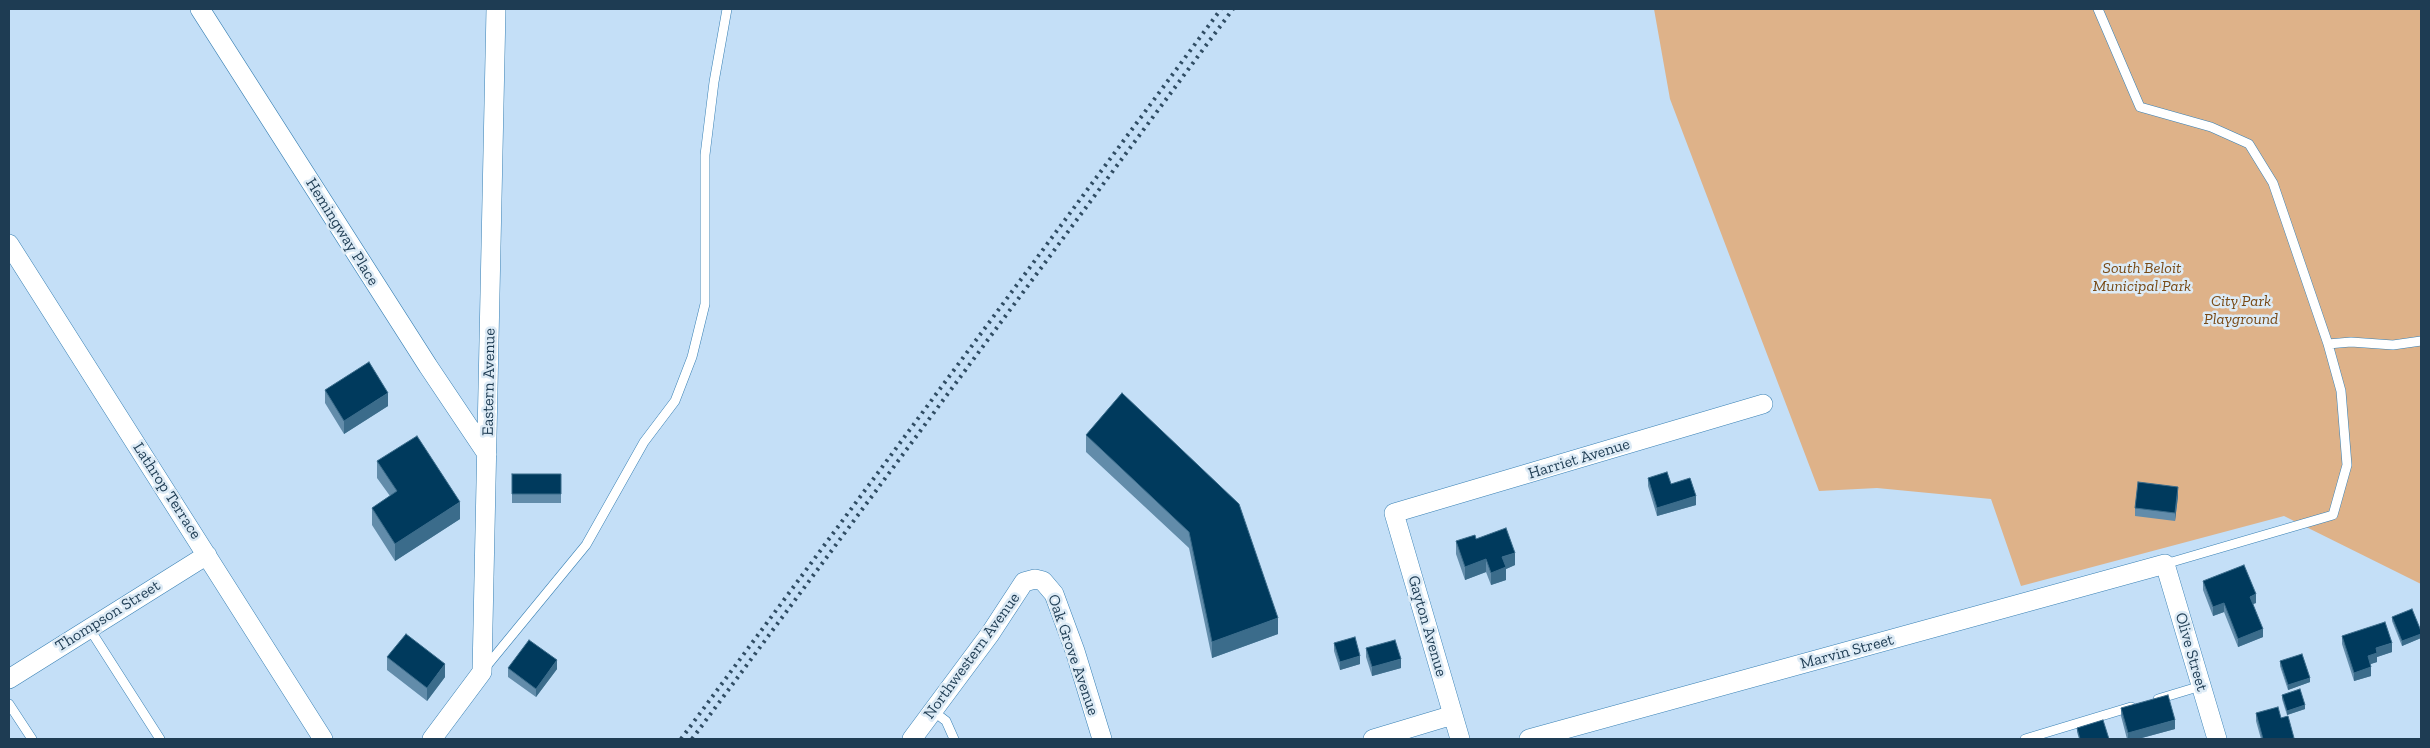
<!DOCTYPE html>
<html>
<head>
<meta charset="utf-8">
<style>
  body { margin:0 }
  #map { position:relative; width:2430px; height:748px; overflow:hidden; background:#c4dff7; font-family:"Zilla Slab",serif }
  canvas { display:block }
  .frame { position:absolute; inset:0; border:10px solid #1e3c53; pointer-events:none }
</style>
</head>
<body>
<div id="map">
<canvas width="2430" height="748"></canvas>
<div class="frame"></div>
</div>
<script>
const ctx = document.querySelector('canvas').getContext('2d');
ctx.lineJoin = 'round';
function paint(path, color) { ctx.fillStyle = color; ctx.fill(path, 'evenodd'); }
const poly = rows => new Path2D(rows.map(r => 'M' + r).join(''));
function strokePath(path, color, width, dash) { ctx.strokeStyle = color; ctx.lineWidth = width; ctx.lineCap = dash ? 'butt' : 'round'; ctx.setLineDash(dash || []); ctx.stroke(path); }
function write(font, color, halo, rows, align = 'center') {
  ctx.font = font + ' "Zilla Slab",serif'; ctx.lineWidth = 5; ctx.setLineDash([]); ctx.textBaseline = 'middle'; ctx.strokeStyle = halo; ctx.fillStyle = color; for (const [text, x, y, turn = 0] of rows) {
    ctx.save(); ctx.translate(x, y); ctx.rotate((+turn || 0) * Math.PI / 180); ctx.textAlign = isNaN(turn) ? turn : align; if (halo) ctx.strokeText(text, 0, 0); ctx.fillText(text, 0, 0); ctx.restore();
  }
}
const green = poly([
  [1654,9,2421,9,2421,584,2284,516,2021,586,1991,499,1877,488,1819,491,1670,99]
]);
const lane = poly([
  [2098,9,2140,107,2211,127,2249,144,2273,183,2328,344,2341,391,2347,465,2333,515,2165,564],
  [2328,344,2351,342,2393,345,2421,341],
  [89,628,160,739],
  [485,668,586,545,644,442,675,401,692,357,705,304,705,155,714,82,727,9],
  [2158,699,2201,686],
  [9,704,32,739],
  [933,711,946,721,954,739],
  [2025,739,2131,707]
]);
const street = poly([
  [200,9,428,366,487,454],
  [9,244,323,739],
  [9,679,207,555],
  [432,739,482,672,496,9],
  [912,739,990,634,1024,582,1035,579,1043,581,1054,594,1075,651,1102,739],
  [1373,739,1453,715],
  [1460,739,1394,513,1763,404],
  [1529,739,2165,564,2217,739]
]);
const rail = poly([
  [681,739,1221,9],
  [692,739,1233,9]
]);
const wall = poly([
  [325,390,388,406,344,434,325,403],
  [1122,393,1278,634,1212,658,1189,548,1086,452,1086,435],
  [377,461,460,519,395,561,372,525,372,508,390,496,377,478],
  [512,474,561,474,561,503,512,503],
  [1648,478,1671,484,1696,505,1657,516,1648,486],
  [2178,496,2175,521,2135,516,2135,508],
  [1476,539,1515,565,1506,569,1506,580,1491,585,1486,572,1465,580,1456,554,1456,541],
  [2203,581,2256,603,2253,604,2263,637,2238,647,2224,612,2213,616,2203,590],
  [2392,617,2421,631,2421,638,2402,646,2392,621],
  [2342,636,2392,652,2377,657,2377,662,2370,664,2371,676,2354,681,2342,644],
  [1334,643,1360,664,1340,670,1334,651],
  [1366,648,1401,668,1372,676,1366,657],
  [387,657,445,677,427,701,387,670],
  [2280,661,2310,682,2288,690,2280,666],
  [508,668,557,669,536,697,508,677],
  [2282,695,2305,709,2287,715,2282,699],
  [2121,708,2175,729,2138,739,2127,739,2121,716],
  [2256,713,2281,718,2294,739,2261,739,2256,721],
  [2077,728,2109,739,2079,739,2077,732]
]);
const shadedWall = poly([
  [388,393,388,406,344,434,344,421],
  [2178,487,2178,496,2175,521,2175,513],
  [1696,496,1696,505,1657,516,1657,508],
  [460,502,460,519,395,561,395,544],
  [1515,553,1515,565,1506,569,1506,580,1491,585,1491,573,1502,557],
  [1486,559,1486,572,1465,580,1465,567],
  [2256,594,2256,603,2250,605,2250,597],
  [2224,603,2224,612,2213,616,2213,607],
  [1278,618,1278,634,1212,658,1212,642],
  [2263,629,2263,637,2238,647,2238,639],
  [2421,634,2421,638,2402,646,2402,641],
  [2392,643,2392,652,2377,657,2377,662,2368,665,2368,656,2376,648],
  [1360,656,1360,664,1340,670,1340,662],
  [1401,659,1401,668,1372,676,1372,667],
  [557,660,557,669,536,697,536,689],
  [445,664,445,677,427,701,427,688],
  [2371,667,2371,676,2354,681,2354,673],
  [2310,678,2310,682,2288,690,2288,685],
  [2305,705,2305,709,2287,715,2287,711],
  [2175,720,2175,729,2138,739,2128,739,2128,733]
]);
const building = poly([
  [369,362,388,393,344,421,325,390,369,362],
  [1122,393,1239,504,1278,618,1212,642,1189,532,1086,435,1122,393],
  [417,436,460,502,395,544,372,508,397,491,377,461,417,436],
  [1667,472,1671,484,1690,478,1696,496,1657,508,1648,478,1667,472],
  [512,474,561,474,561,494,512,494,512,474],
  [2138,482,2178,487,2175,513,2135,508,2138,482],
  [1506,528,1515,553,1502,557,1506,567,1491,573,1486,559,1465,567,1456,541,1475,535,1476,539,1506,528],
  [2244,565,2256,594,2250,597,2263,629,2238,639,2224,603,2213,607,2203,581,2244,565],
  [2412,609,2421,631,2421,634,2402,641,2392,617,2412,609],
  [2385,622,2392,643,2376,648,2377,653,2368,656,2371,667,2354,673,2342,636,2385,622],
  [406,634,445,664,427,688,387,657,406,634],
  [1355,637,1360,656,1340,662,1334,643,1355,637],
  [529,640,557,660,536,689,508,668,529,640],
  [1395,640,1401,659,1372,667,1366,648,1395,640],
  [2302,654,2310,678,2288,685,2280,661,2302,654],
  [2300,689,2305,705,2287,711,2282,695,2300,689],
  [2168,695,2175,720,2128,733,2121,708,2168,695],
  [2278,707,2281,718,2288,716,2294,738,2290,739,2263,739,2256,713,2278,707],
  [2103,720,2109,739,2080,739,2077,728,2103,720]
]);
const streetNames = [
  ["Hemingway Place",342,232,58],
  ["Eastern Avenue",489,382,-89],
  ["Harriet Avenue",1579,459,-17],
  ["Lathrop Terrace",167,491,57],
  ["Thompson Street",108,616,-32],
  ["Gayton Avenue",1427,626,74],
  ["Marvin Street",1847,652,-15],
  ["Olive Street",2191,652,74],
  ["Oak Grove Avenue",1073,655,71],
  ["Northwestern Avenue",972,656,-54]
];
const parkNames = [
  ["South Beloit",2142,268],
  ["Municipal Park",2142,286],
  ["City Park",2241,301],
  ["Playground",2241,319]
];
paint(green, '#deb289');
strokePath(lane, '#3980b4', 10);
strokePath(street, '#3980b4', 20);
strokePath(lane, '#fff', 9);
strokePath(street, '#fff', 19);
strokePath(rail, '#304d64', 4, [2.5, 5]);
paint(wall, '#628caa');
paint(shadedWall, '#3b6c8b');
paint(building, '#003a5d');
strokePath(building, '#3b6c8b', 1);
write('16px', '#1e3c53', '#ddebf6', streetNames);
write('italic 16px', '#774915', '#ddebf6', parkNames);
</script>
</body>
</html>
